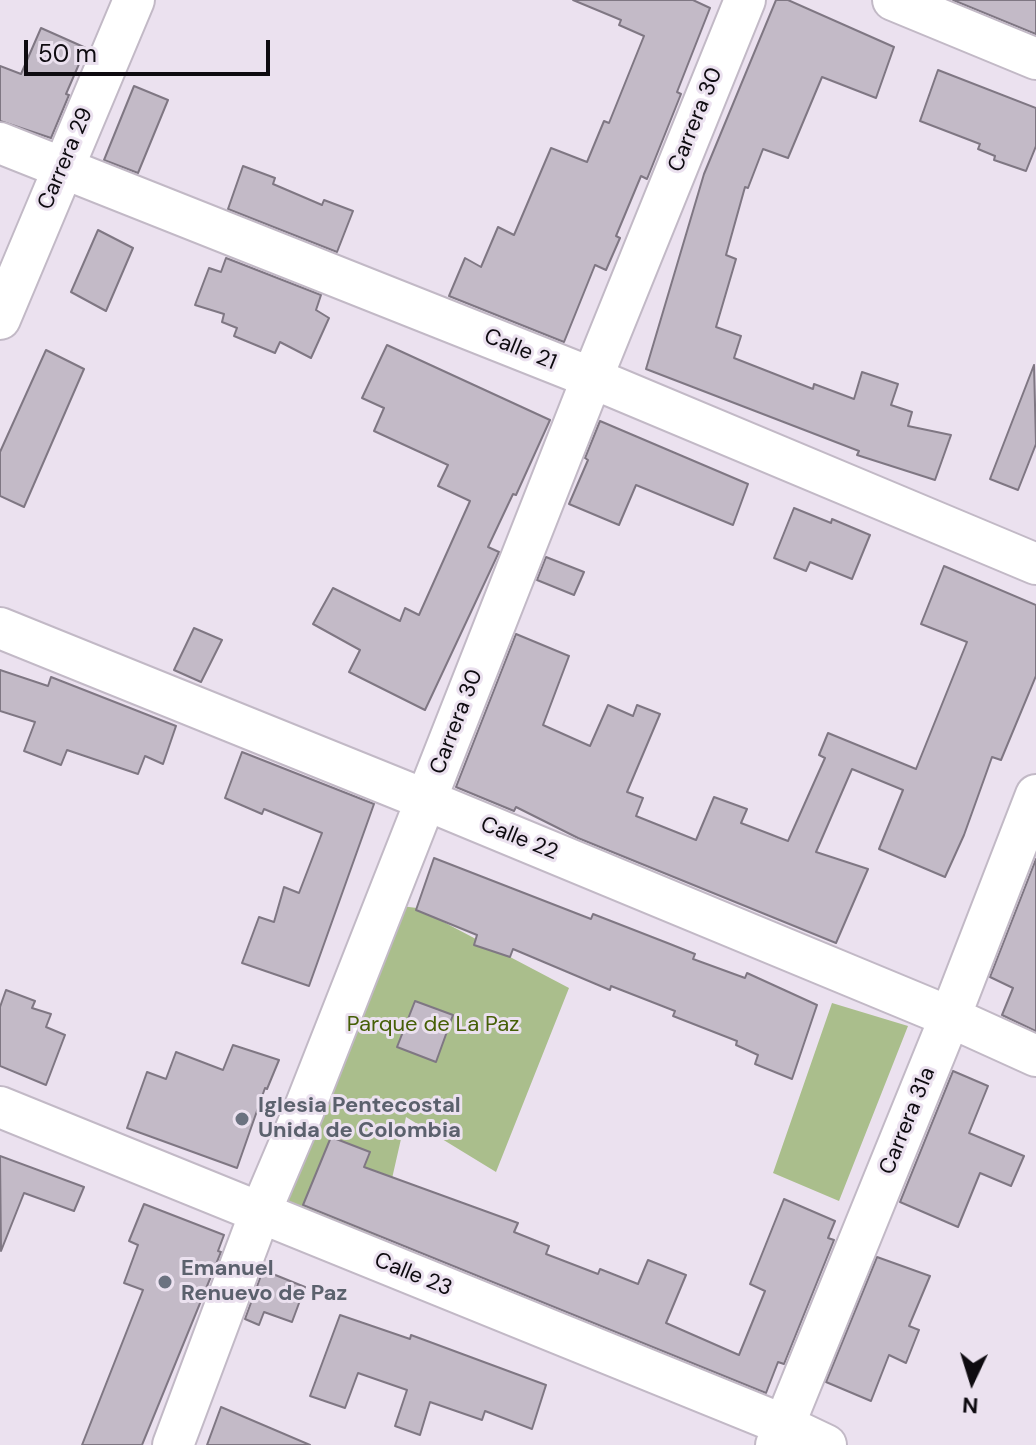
<!DOCTYPE html>
<html>
<head>
<meta charset="utf-8">
<style>
  body { margin:0 }
  #map { position:relative; width:1036px; height:1445px; overflow:hidden; background:#ebe1ef; font-family:"DM Sans",sans-serif }
  canvas { display:block }
  .north { position:absolute; left:932px; top:1341px; width:80px; height:80px; -webkit-text-stroke:6px #ebe1ef; paint-order:stroke; rotate:184deg; font-size:22px; font-weight:700; line-height:32px; text-align:center; color:#0e0b10 }
  .north::after { content:''; display:block; margin:auto; width:28px; height:36px; background:#0e0b10; clip-path:polygon(50% 0,100% 100%,50% 72%,0 100%) }
  .scale { position:absolute; left:24px; top:40px; width:246px; height:36px; box-sizing:border-box; border:4px solid #0e0b10; border-top:0; padding-left:10px; font-size:24px; line-height:28px; white-space:nowrap; color:#0e0b10; -webkit-text-stroke:6px #ebe1ef; paint-order:stroke }
</style>
</head>
<body>
<div id="map">
<canvas width="1036" height="1445"></canvas>
<div class="north">N</div>
<div class="scale">50 m</div>
</div>
<script>
const ctx = document.querySelector('canvas').getContext('2d');
ctx.lineJoin = 'round';
function paint(path, color) { ctx.fillStyle = color; ctx.fill(path, 'evenodd'); }
const poly = rows => new Path2D(rows.map(r => 'M' + r).join(''));
function strokePath(path, color, width, dash) { ctx.strokeStyle = color; ctx.lineWidth = width; ctx.lineCap = dash ? 'butt' : 'round'; ctx.setLineDash(dash || []); ctx.stroke(path); }
function write(font, color, halo, rows, align = 'center') {
  ctx.font = font + ' "DM Sans",sans-serif'; ctx.lineWidth = 6; ctx.setLineDash([]); ctx.textBaseline = 'middle'; ctx.strokeStyle = halo; ctx.fillStyle = color; for (const [text, x, y, turn = 0] of rows) {
    ctx.save(); ctx.translate(x, y); ctx.rotate((+turn || 0) * Math.PI / 180); ctx.textAlign = isNaN(turn) ? turn : align; if (halo) ctx.strokeText(text, 0, 0); ctx.fillText(text, 0, 0); ctx.restore();
  }
}
const green = poly([
  [377,903,417,908,569,988,496,1172,406,1117,378,1240,289,1202,268,1179],
  [832,1003,908,1026,839,1201,773,1173]
]);
const building = poly([
  [573,0,693,0,710,8,677,92,681,94,647,179,641,176,616,236,620,238,606,270,595,265,564,342,449,296,465,258,481,267,498,227,514,235,551,148,587,162,604,121,609,123,644,36,619,25,621,20,573,0],
  [776,0,788,0,894,47,876,98,822,77,788,158,763,149,748,188,745,187,726,255,736,259,716,327,741,336,734,358,813,389,814,384,854,399,862,372,898,384,891,405,912,412,908,426,951,435,935,480,857,455,859,451,646,369,704,174,776,0],
  [953,0,1036,0,1036,34,953,0],
  [41,28,86,48,66,94,69,95,51,138,0,121,0,66,21,74,41,28],
  [938,70,1036,108,1036,146,1026,171,994,160,995,156,978,149,980,144,920,121,938,70],
  [134,86,168,100,138,173,104,160,134,86],
  [243,166,275,178,273,184,322,205,324,200,353,211,337,252,228,209,243,166],
  [98,230,133,248,106,311,71,292,98,230],
  [226,258,321,295,316,310,329,318,311,358,280,342,275,353,234,336,237,328,222,322,224,314,195,305,209,268,221,272,226,258],
  [387,345,550,420,516,495,513,494,488,547,499,552,425,710,349,672,360,650,313,624,333,588,400,621,405,608,419,615,470,501,438,486,448,465,374,431,384,408,362,398,387,345],
  [46,350,84,369,24,507,0,496,0,452,46,350],
  [1034,365,1036,444,1018,490,990,479,1034,365],
  [600,421,748,484,733,525,636,485,619,525,569,504,588,460,585,458,600,421],
  [794,508,831,523,832,519,870,535,852,579,810,562,806,571,774,558,794,508],
  [546,557,584,572,574,595,537,580,546,557],
  [944,566,1036,605,1036,676,1001,760,992,757,964,835,945,877,879,849,903,790,852,769,816,852,868,869,836,943,578,838,516,807,514,811,456,787,516,634,569,656,543,725,590,746,608,705,633,716,637,705,660,714,627,792,643,798,636,816,696,840,714,797,747,809,741,823,788,841,825,758,819,755,828,733,916,769,967,642,921,624,944,566],
  [194,628,222,640,201,682,174,670,194,628],
  [0,670,48,686,51,677,176,726,163,764,145,756,138,774,67,750,61,765,24,751,35,722,0,711,0,670],
  [242,752,374,804,309,986,242,963,259,917,274,922,284,887,299,893,322,833,264,809,262,814,225,798,242,752],
  [434,858,591,919,593,914,670,944,695,954,693,959,745,978,747,973,817,1005,792,1079,755,1064,758,1055,736,1045,737,1041,673,1016,675,1011,611,986,610,990,513,949,510,957,474,945,477,935,416,910,434,858],
  [1036,859,1036,1031,1002,1015,1013,988,990,977,1036,859],
  [6,990,35,1001,32,1008,51,1014,46,1027,65,1035,46,1085,0,1066,0,1007,6,990],
  [415,1001,453,1015,436,1062,397,1047,415,1001],
  [233,1045,279,1060,267,1089,265,1088,237,1168,127,1128,147,1072,166,1079,176,1052,223,1070,233,1045],
  [953,1071,988,1086,969,1133,1024,1156,1011,1186,980,1173,958,1227,900,1202,953,1071],
  [331,1137,370,1152,364,1167,518,1223,514,1232,549,1246,546,1254,598,1274,600,1269,638,1284,648,1260,686,1275,666,1323,739,1355,765,1291,750,1284,784,1199,835,1221,828,1238,834,1240,784,1364,778,1362,766,1393,303,1205,331,1137],
  [0,1156,84,1187,74,1211,24,1193,1,1251,0,1156],
  [144,1204,224,1235,218,1251,221,1252,142,1445,82,1445,143,1290,124,1283,138,1245,129,1241,144,1204],
  [877,1257,930,1276,909,1326,919,1330,906,1363,889,1355,871,1401,826,1382,877,1257],
  [263,1270,305,1287,292,1322,264,1312,259,1325,245,1319,263,1270],
  [340,1315,410,1339,411,1335,546,1385,532,1429,485,1411,482,1420,430,1402,420,1435,395,1426,407,1390,358,1373,345,1408,310,1396,340,1315],
  [221,1407,310,1445,207,1445,221,1407]
]);
const minor = poly([
  [893,0,1036,59],
  [0,143,592,378,1036,564],
  [0,319,134,0],
  [0,628,426,800,950,1017,1036,1056],
  [0,1107,784,1425,826,1445],
  [173,1445,260,1213,303,1112,592,378,745,0],
  [776,1445,950,1017,1036,795]
]);
const markers = [
  [242,1119,8,"#6b7280"],
  [165,1282,8,"#6b7280"]
];
const streetNames = [
  ["Carrera 30",696,120,-68],
  ["Carrera 29",66,159,-67],
  ["Calle 21",520,350,22],
  ["Carrera 30",457,722,-69],
  ["Calle 22",519,839,22],
  ["Carrera 31a",908,1121,-68],
  ["Calle 23",413,1275,22]
];
const parkNames = [
  ["Parque de La Paz",433,1025]
];
const worshipNames = [
  ["Iglesia Pentecostal",258,1106],
  ["Unida de Colombia",258,1131],
  ["Emanuel",181,1269],
  ["Renuevo de Paz",181,1294]
];
paint(green, '#aabe8c');
paint(building, '#c3bac7');
strokePath(building, '#7f7783', 2);
strokePath(minor, '#c2b9c6', 44);
strokePath(minor, '#fff', 40);
for (const [x, y, r, color] of markers) { const dot = new Path2D(); dot.arc(x, y, r, 0, 2 * Math.PI); ctx.fillStyle = color; ctx.fill(dot); strokePath(dot, '#ebe1ef', 3); }
write('22px', '#0e0b10', '#ebe1ef', streetNames);
write('22px', '#465f06', '#ebe1ef', parkNames);
write('bold 22px', '#5b616d', '#ebe1ef', worshipNames, 'left');
</script>
</body>
</html>
